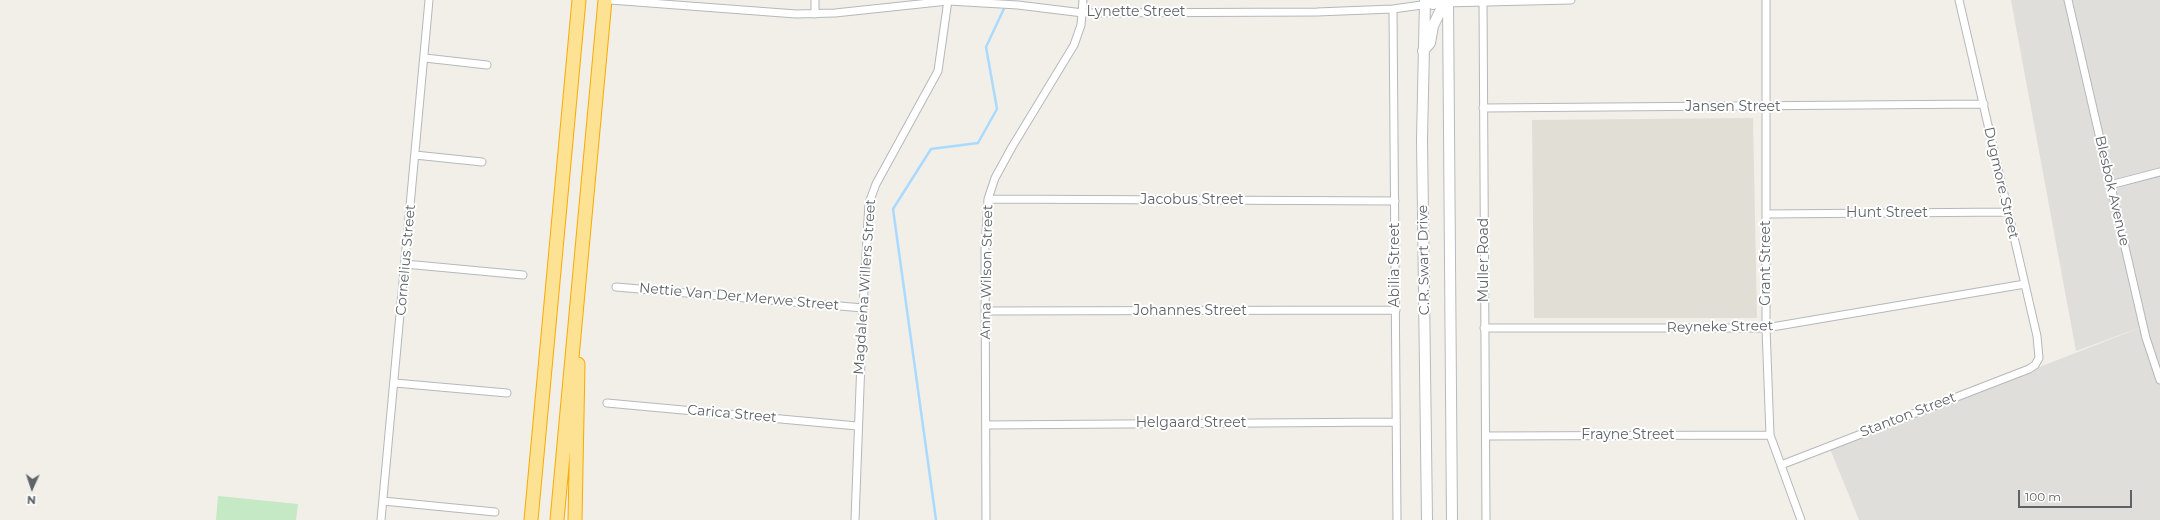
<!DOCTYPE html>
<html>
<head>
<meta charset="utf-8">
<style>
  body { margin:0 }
  #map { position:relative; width:2160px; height:520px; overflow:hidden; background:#f1efe8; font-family:Montserrat,sans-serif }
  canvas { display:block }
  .north { position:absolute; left:12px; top:468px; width:40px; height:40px; -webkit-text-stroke:3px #fff; paint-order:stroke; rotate:183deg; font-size:11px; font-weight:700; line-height:16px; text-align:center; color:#5f6368 }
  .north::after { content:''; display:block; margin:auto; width:14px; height:18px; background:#5f6368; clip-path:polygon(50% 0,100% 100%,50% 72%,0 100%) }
  .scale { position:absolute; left:2018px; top:490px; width:114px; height:18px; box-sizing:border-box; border:2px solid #5f6368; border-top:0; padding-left:5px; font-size:12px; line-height:14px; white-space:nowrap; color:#5f6368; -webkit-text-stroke:3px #fff; paint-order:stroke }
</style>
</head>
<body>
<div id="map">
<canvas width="2160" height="520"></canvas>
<div class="north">N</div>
<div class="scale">100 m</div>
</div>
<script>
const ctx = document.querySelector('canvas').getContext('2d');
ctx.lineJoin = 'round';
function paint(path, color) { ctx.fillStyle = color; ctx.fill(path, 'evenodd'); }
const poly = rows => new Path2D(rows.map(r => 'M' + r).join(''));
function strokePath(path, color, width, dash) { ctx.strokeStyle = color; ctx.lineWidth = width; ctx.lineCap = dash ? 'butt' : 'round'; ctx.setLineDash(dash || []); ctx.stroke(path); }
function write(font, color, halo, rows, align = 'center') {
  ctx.font = font + ' Montserrat,sans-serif'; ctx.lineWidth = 4; ctx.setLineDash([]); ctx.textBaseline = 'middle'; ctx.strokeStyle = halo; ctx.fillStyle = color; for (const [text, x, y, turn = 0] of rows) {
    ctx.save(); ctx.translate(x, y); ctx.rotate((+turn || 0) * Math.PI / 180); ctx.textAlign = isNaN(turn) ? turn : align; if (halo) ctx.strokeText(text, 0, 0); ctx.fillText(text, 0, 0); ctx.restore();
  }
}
const industrial = poly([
  [2011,0,2160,0,2160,520,1859,520,1830,449,2147,325,2076,351]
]);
const education = poly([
  [1753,118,1757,318,1534,318,1532,120]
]);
const green = poly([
  [218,496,298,504,296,520,216,520]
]);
const stream = poly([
  [936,520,893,209,931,149,978,143,997,109,986,47,1008,0]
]);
const street = poly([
  [610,0,796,14,835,13,948,1,1018,5,1083,13,1317,12,1393,9,1429,4],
  [815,0,815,14],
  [1483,0,1486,520],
  [1766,0,1766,328,1770,435,1801,520],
  [2068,0,2146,338,2160,380],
  [1444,3,1571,0],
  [1393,9,1397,520],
  [425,58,487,65],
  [1483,108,1984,104],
  [415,155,482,162],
  [2110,185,2160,172],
  [988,199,1395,201],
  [1767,214,2008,212],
  [405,264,523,275],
  [616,287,863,308],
  [985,311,1396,310],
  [1484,328,1766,328,2025,284],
  [395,383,507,393],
  [607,403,857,426],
  [986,425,1396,422],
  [1486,436,1770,435],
  [1781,465,2029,369,2035,365,2039,358,2037,336,1959,0],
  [383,501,495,512],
  [381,520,429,0],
  [855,520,863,308,869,203,876,184,938,71,948,0],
  [986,520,985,249,988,199,995,178,1012,147,1074,45,1081,25,1083,0]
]);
const secondary = poly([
  [1425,0,1422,139,1427,520],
  [1448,0,1452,520],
  [1433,4,1435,0],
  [1423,51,1430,43,1433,26,1444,3]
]);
const highway = poly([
  [531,520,579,0],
  [557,520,605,0],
  [575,520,578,364]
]);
const streetNames = [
  ["Lynette Street",1136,12],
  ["Jansen Street",1733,107],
  ["Dugmore Street",2001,183,77],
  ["Blesbok Avenue",2112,191,77],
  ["Jacobus Street",1192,200],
  ["Hunt Street",1887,213],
  ["Cornelius Street",406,260,-85],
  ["C.R. Swart Drive",1424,260,-91],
  ["Muller Road",1484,260,-90],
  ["Grant Street",1766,263,-90],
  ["Abilia Street",1395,265,-90],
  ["Anna Wilson Street",987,272,-89],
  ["Magdalena Willers Street",865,287,-86],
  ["Nettie Van Der Merwe Street",739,297,5],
  ["Johannes Street",1190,311],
  ["Reyneke Street",1720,327,-1],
  ["Carica Street",732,414,5],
  ["Stanton Street",1908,415,-21],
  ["Helgaard Street",1191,423],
  ["Frayne Street",1628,435]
];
paint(industrial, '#e0deda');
paint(education, '#e1ded6');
paint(green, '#c5e8c5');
strokePath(stream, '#aadaff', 2.5);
strokePath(street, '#b5b8bc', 9);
strokePath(secondary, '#b6babf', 12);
strokePath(highway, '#f9ab00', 15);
strokePath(street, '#fff', 7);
strokePath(secondary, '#fff', 10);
strokePath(highway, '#fde293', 13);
write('14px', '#5f6368', '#fff', streetNames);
</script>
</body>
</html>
